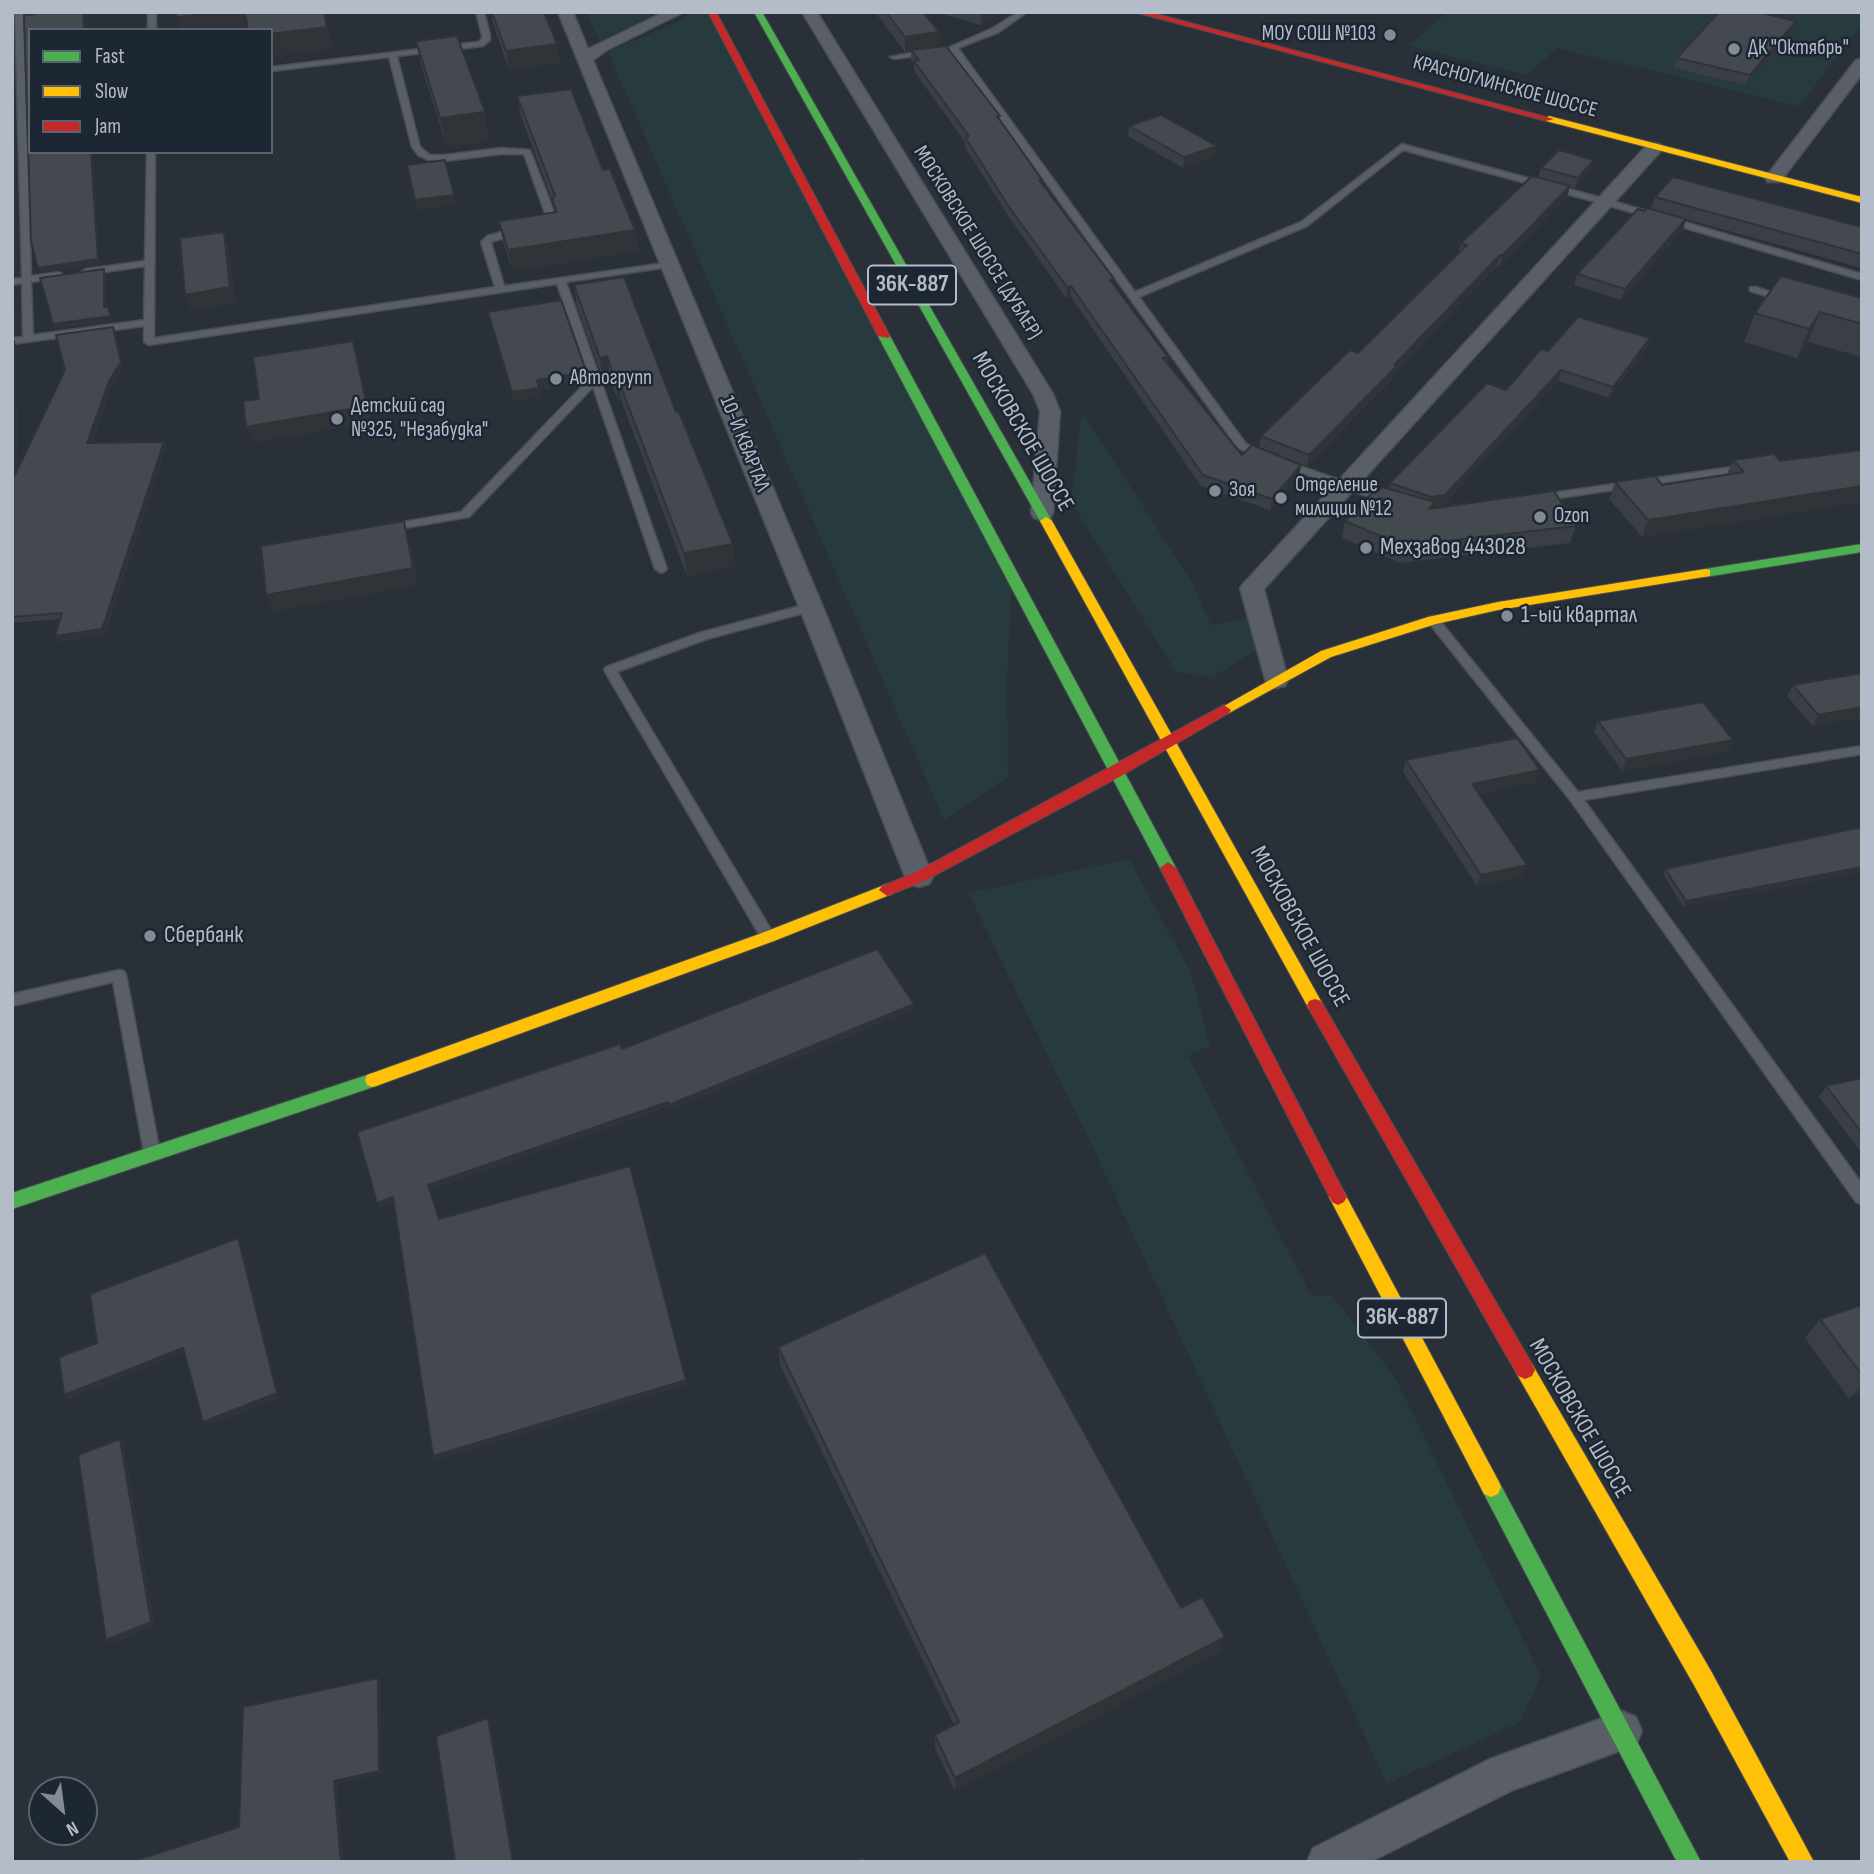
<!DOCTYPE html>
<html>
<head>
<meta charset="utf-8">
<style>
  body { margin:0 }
  #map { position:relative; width:1874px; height:1874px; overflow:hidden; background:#2a3038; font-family:"Sofia Sans Condensed",sans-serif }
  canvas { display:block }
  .frame { position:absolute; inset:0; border:14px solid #b4bcc9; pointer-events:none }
  .legend { position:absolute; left:28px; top:28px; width:245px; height:126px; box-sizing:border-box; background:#1d2633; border:2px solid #59626f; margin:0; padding:9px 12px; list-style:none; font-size:21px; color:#b4bcc9 }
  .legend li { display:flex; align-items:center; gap:14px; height:35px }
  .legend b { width:35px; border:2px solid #59626f }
  .north { position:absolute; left:28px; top:1776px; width:70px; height:70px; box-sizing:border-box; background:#1d2633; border:2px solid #59626f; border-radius:50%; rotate:152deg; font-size:19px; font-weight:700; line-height:28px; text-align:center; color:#b4bcc9 }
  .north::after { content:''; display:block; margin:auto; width:24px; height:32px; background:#848b96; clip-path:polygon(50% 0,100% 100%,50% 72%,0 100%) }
</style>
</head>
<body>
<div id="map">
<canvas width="1874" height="1874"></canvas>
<div class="frame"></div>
<ul class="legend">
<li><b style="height:9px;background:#4caf50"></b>Fast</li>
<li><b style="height:9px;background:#ffc107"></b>Slow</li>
<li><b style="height:9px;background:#c62828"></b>Jam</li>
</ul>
<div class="north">N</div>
</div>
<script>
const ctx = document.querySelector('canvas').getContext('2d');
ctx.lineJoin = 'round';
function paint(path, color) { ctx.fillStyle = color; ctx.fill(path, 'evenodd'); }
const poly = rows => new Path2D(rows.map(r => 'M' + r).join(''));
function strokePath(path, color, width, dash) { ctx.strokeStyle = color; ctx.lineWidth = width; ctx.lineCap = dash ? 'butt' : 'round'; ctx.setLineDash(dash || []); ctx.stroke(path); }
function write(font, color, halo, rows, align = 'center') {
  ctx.font = font + ' "Sofia Sans Condensed",sans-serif'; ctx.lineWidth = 5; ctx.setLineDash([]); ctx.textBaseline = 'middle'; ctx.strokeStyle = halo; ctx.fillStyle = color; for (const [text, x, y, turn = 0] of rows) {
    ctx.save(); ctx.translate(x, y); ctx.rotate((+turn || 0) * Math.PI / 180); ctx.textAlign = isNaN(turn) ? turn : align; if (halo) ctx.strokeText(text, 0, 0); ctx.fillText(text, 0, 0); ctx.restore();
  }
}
const green = poly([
  [586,12,658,12,600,42],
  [692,12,711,12,1012,575,1007,684,1008,777,944,820,608,52,673,24],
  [1447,12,1862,12,1862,25,1799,106,1557,48,1528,75,1408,46],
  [1082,412,1190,579,1211,625,1257,617,1265,645,1211,678,1175,671,1071,502],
  [1129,859,1191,973,1210,1046,1188,1056,1311,1295,1333,1296,1396,1379,1541,1676,1520,1722,1387,1784,1094,1150,968,893]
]);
const lane = poly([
  [15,12,23,12,31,276,59,272,64,275,59,278,31,282,33,335,144,320,145,266,86,275,81,272,86,269,145,261,147,152,155,152,154,338,495,287,481,242,487,236,520,227,523,228,523,232,491,242,504,286,672,262,674,264,669,267,566,282,667,569,665,571,661,573,655,569,593,387,469,517,386,531,380,528,386,525,461,512,590,378,557,284,149,345,144,342,144,326,12,344,12,338,23,337,22,283,12,285,12,279,22,278,15,12],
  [148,12,156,12,156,30,148,30,148,12],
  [476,12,484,12,490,35,490,40,483,46,397,56,420,147,430,155,445,155,501,148,530,150,556,217,543,227,535,225,546,216,524,154,501,154,445,161,428,160,418,155,412,147,389,57,271,71,271,67,478,42,482,39,482,35,476,12],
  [1018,12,1027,12,999,32,958,48,1135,292,1301,222,1402,144,1606,199,1862,274,1862,280,1600,203,1403,150,1307,226,1139,297,1246,444,1271,456,1270,458,1262,458,1238,448,951,51,947,52,943,50,993,28,1018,12],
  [927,50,930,50,930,54,894,59,890,57,927,50],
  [1750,287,1756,287,1791,299,1783,301,1750,291,1750,287],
  [1285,461,1392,498,1393,500,1392,502,1384,502,1281,466,1280,464,1285,461],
  [1746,465,1751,468,1750,470,1538,501,1533,498,1538,495,1746,465],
  [811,603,817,607,815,610,707,639,617,672,773,933,775,937,773,941,768,942,763,941,604,670,606,667,699,633,811,603],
  [1433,616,1437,617,1578,792,1862,746,1862,754,1584,800,1862,1184,1862,1204,1856,1202,1570,800,1429,623,1429,617,1433,616],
  [119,970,124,971,126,975,160,1153,157,1158,152,1159,147,1158,144,1153,113,982,12,1006,12,994,119,970]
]);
const street = poly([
  [558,12,573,12,588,49,664,12,684,12,607,50,593,60,823,607,933,877,929,884,919,887,909,884,905,877,799,607,558,12],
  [802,12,817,12,1053,394,1060,411,1053,513,1050,518,1042,520,1034,518,1031,513,1040,411,1033,394,802,12],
  [1862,58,1862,74,1780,182,1768,182,1765,178,1768,174,1856,60,1862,58],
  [1654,143,1660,144,1663,148,1660,152,1264,589,1288,680,1285,686,1276,688,1267,686,1240,588,1244,583,1648,144,1654,143],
  [1622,1711,1636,1717,1642,1731,1636,1745,1513,1790,1370,1862,1307,1862,1313,1848,1490,1759,1622,1711]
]);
const fast = poly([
  [754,12,762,12,1052,521,1050,524,1042,524,1040,521,754,12],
  [884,333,890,336,1176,868,1173,872,1168,874,1160,868,878,336,884,333],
  [1862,544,1862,552,1705,577,1699,573,1705,569,1862,544],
  [373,1073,379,1075,381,1080,379,1085,12,1209,12,1193,373,1073],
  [1491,1477,1498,1480,1701,1862,1677,1862,1484,1494,1481,1487,1484,1480,1491,1477]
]);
const slow = poly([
  [1549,116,1862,197,1862,203,1546,121,1544,119,1549,116],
  [1046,517,1052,521,1321,1001,1323,1005,1321,1009,1309,1009,1040,521,1046,517],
  [1705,569,1710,570,1710,576,1498,610,1436,624,1331,657,1229,713,1224,715,1217,710,1321,651,1428,617,1498,602,1705,569],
  [887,884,895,890,892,894,774,941,379,1085,373,1087,367,1085,365,1080,367,1075,762,933,887,884],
  [1338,1189,1344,1192,1498,1480,1501,1487,1498,1494,1491,1497,1484,1494,1329,1197,1332,1192,1338,1189],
  [1525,1361,1532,1364,1711,1671,1814,1862,1790,1862,1695,1687,1518,1376,1515,1370,1518,1364,1525,1361]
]);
const jam = poly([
  [708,12,716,12,890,336,888,338,878,336,708,12],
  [1134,12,1149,12,1554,119,1546,121,1134,12],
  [1224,705,1231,710,1229,713,1121,776,924,881,887,896,879,890,882,886,914,873,1224,705],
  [1168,862,1176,868,1344,1192,1347,1197,1344,1202,1338,1205,1332,1202,1160,868,1168,862],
  [1315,999,1321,1001,1532,1364,1535,1370,1532,1376,1525,1379,1518,1376,1309,1009,1307,1005,1309,1001,1315,999]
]);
const wall = poly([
  [491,12,544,12,557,44,560,63,509,70,493,24],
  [875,12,923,12,939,46,1000,116,1000,120,1042,184,1113,285,1168,357,1167,363,1242,455,1299,476,1270,510,1201,486,1071,297,1066,298,1009,217,965,147,965,142,914,71,914,63,911,60,911,51,905,52],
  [935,12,1002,12,981,25],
  [1796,21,1793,31,1746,85,1674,68,1677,58],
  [416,41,490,141,447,147,422,69],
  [517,96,603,170,635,230,638,251,513,271,503,242,499,221,554,213,552,200,521,116],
  [1129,126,1215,156,1183,168,1128,136],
  [1541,168,1591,170,1575,188,1570,187,1567,197,1500,266,1497,266,1397,370,1395,377,1307,466,1259,447,1261,436,1358,353,1459,252,1461,243,1538,178],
  [1655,197,1862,227,1862,268,1671,215,1686,219,1683,230,1621,300,1574,285,1577,274,1644,211,1651,209],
  [574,285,736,566,687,576,621,400,618,401,610,378,603,379,577,307],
  [1862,298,1862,357,1808,342,1797,358,1744,342,1755,313],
  [488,312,585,368,587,377,582,383,539,390,541,397,514,401],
  [115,333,123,368,111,387,92,443,164,442,166,448,105,634,58,642,60,619,12,623,12,340,16,346,17,470],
  [1650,338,1646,349,1609,398,1558,381,1443,506,1434,508,1433,509,1576,526,1570,543,1400,563,1342,538,1345,521,1378,491,1389,488,1390,483,1506,390,1548,351],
  [1862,450,1862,502,1642,537,1609,499,1615,482,1662,485,1727,474,1733,460,1780,461],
  [1862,673,1862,722,1858,718,1813,726,1787,696,1793,685],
  [1598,721,1728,752,1622,771,1594,732],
  [1406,760,1536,782,1478,794,1523,876,1477,886,1403,772],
  [1862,827,1683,907,1663,874,1665,869],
  [1862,1078,1862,1153,1819,1097,1826,1086],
  [1862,1305,1862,1395,1849,1399,1805,1338,1820,1319],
  [778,1347,1181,1608,1220,1652,955,1791,935,1748,935,1735,954,1725,780,1365]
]);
const shadedWall = poly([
  [83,12,84,12,85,30,84,30],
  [222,12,245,12,250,30,180,30,177,17],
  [325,12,333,49,271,57,271,34],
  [981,12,1002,12,981,25],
  [12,21,17,200,15,200,15,276,12,277],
  [1796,21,1793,31,1746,85,1750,75],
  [939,32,939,46,905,52,905,37],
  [557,44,560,63,509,70,506,51],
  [485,112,490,141,447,147,440,118],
  [1217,146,1215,156,1183,168,1184,157],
  [91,152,93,152,100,265,40,273,38,268],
  [1594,160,1591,170,1575,188,1578,178],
  [1570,186,1567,197,1500,266,1502,256],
  [454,195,457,205,417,211,415,200],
  [1686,219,1683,230,1621,300,1625,289],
  [635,230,638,251,513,271,508,250],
  [224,232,229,248,236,304,190,311,185,295],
  [1500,255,1497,266,1397,370,1395,377,1307,466,1309,455,1394,365],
  [104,269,106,274,106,313,104,307],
  [13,282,15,287,16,335,12,336],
  [1071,286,1071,297,1066,298,1067,287],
  [108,307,113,322,55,329,53,324],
  [1820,312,1808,342,1797,358,1809,329],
  [113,327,123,368,111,387,90,448,87,443],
  [1650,338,1646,349,1609,398,1613,387],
  [14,341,16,346,17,481,15,475],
  [353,341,358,357,371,423,252,443,246,427],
  [607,356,610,378,603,379,600,358],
  [585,368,587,377,582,383,539,390,541,397,514,401,512,392,537,380],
  [1561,370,1558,381,1443,506,1434,508,1431,519,1428,508,1431,497],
  [615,379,618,379,621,400,618,401],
  [164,442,166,448,105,634,58,642,55,636],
  [1301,465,1299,476,1270,510,1272,499],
  [1862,486,1862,502,1642,537,1648,520],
  [404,521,409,538,418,585,273,612,266,595],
  [733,544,736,566,687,576,684,553],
  [1862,707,1862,711,1858,718,1813,726,1818,715],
  [1733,740,1728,752,1622,771,1626,759],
  [1540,770,1536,782,1468,796,1472,784],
  [1527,865,1523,876,1477,886,1481,875],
  [1862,867,1862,872,1683,907,1686,901],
  [914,1004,914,1010,670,1110,669,1105],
  [668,1102,669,1107,431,1190,428,1185],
  [393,1197,396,1202,379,1208,377,1203],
  [238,1238,241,1243,280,1398,206,1427,203,1422],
  [183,1348,186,1352,68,1400,64,1395],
  [686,1380,687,1385,435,1461,433,1456],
  [1862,1385,1862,1395,1849,1399],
  [120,1439,124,1444,155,1626,111,1644,106,1640],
  [1225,1637,1220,1652,955,1791,955,1778],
  [378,1678,381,1682,382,1774,337,1784,344,1862,341,1862,334,1781],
  [488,1718,491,1722,515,1862,513,1862]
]);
const building = poly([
  [35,12,83,12,84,30,30,30,30,152,91,152,98,259,38,268,31,241,24,15,35,14,35,12],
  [176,12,222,12,177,17,176,12],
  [245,12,324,12,327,27,271,34,271,30,248,30,245,12],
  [492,12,544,12,557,44,506,51,492,12],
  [886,12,923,12,939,32,905,37,886,12],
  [1719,12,1758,12,1796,21,1750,75,1677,58,1719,12],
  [457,36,485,112,440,118,416,41,457,36],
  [946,46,1000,116,997,116,1042,180,1039,180,1114,279,1110,280,1168,357,1163,358,1242,455,1252,445,1301,465,1272,499,1203,475,1071,286,1067,287,1009,207,965,137,969,136,914,61,919,60,911,50,946,46],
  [12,76,15,194,12,195,12,271,12,76],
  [571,89,603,170,610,169,635,230,508,250,499,221,557,212,552,200,555,195,517,96,571,89],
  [1161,115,1217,146,1184,157,1129,126,1161,115],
  [1559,150,1594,160,1578,178,1541,168,1559,150],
  [445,160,454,195,415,200,407,165,445,160],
  [1532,176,1570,186,1502,256,1500,255,1394,365,1397,366,1309,455,1261,436,1350,350,1358,353,1467,245,1461,243,1532,176],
  [1673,177,1862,227,1862,254,1655,197,1673,177],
  [1647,208,1686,219,1625,289,1577,274,1638,209,1644,211,1647,208],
  [224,232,230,287,185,295,180,238,224,232],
  [104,269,104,307,108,307,111,316,53,324,40,278,104,269],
  [1781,276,1862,298,1862,324,1820,312,1809,329,1755,313,1781,276],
  [624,277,676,412,679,412,733,544,684,553,618,379,615,379,607,356,600,358,574,285,624,277],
  [12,281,13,282,14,330,12,330,12,281],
  [561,300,585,368,580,373,537,380,539,388,512,392,488,312,561,300],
  [1578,317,1650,338,1613,387,1561,370,1445,495,1431,497,1390,483,1487,383,1506,390,1541,349,1548,351,1578,317],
  [113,327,121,362,109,381,87,443,164,442,102,629,55,636,62,613,12,617,12,340,14,341,15,475,65,370,56,335,113,327],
  [353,341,367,406,246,427,243,401,259,399,253,357,353,341],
  [1862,450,1862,486,1648,520,1615,482,1655,476,1662,485,1744,472,1733,460,1774,454,1780,461,1862,450],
  [1382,487,1435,502,1429,509,1554,491,1576,526,1404,546,1345,521,1375,490,1378,491,1382,487],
  [404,521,413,568,266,595,261,546,404,521],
  [1862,673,1862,707,1818,715,1793,685,1862,673],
  [1703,702,1733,740,1626,759,1598,721,1703,702],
  [1517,738,1540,770,1472,784,1527,865,1481,875,1406,760,1517,738],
  [1862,827,1862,867,1686,901,1665,869,1862,827],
  [877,949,914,1004,669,1105,668,1102,428,1185,439,1219,630,1166,686,1380,433,1456,393,1197,377,1203,357,1132,620,1044,622,1049,877,949],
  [1862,1078,1862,1133,1826,1086,1862,1078],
  [238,1238,277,1393,203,1422,183,1348,64,1395,59,1357,97,1343,90,1294,238,1238],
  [985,1253,1181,1608,1202,1597,1225,1637,955,1778,935,1735,959,1722,778,1347,985,1253],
  [1862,1305,1862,1375,1820,1319,1862,1305],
  [120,1439,151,1622,106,1640,78,1455,120,1439],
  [378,1678,379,1771,334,1781,341,1862,131,1862,239,1827,243,1707,378,1678],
  [488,1718,513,1862,455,1862,436,1736,488,1718],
  [863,1857,865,1862,855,1862,863,1857]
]);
const markers = [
  [1390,35,7,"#848b96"],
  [1734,49,7,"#848b96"],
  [556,379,7,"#848b96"],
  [337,419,7,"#848b96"],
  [1215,491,7,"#848b96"],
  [1281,498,7,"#848b96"],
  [1540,517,7,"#848b96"],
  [1366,548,7,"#848b96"],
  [1507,616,7,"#848b96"],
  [150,936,7,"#848b96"]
];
const farPoinames = [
  ["МОУ СОШ №103",1376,35,"right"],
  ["ДК \"Октябрь\"",1748,49],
  ["Автогрупп",570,379],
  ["Детский сад",351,407],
  ["№325, \"Незабудка\"",351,431],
  ["Отделение",1295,486],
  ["милиции №12",1295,510],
  ["Зоя",1229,491],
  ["Ozon",1554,517]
];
const farStreetnames = [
  ["КРАСНОГЛИНСКОЕ ШОССЕ",1505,87,15],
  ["МОСКОВСКОЕ ШОССЕ (ДУБЛЕР)",977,243,58],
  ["10-Й КВАРТАЛ",744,444,68]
];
const shields = [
  [912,285,88],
  [1402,1318,88]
];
const shieldNames = [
  ["36К-887",912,285],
  ["36К-887",1402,1318]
];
const streetNames = [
  ["МОСКОВСКОЕ ШОССЕ",1022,432,60],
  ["МОСКОВСКОЕ ШОССЕ",1299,927,61],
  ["МОСКОВСКОЕ ШОССЕ",1579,1419,60]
];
const poiNames = [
  ["Мехзавод 443028",1380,548],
  ["1-ый квартал",1521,616],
  ["Сбербанк",164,936]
];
paint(green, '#273a3e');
strokePath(lane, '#484c53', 3);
strokePath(street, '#484c53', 3);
strokePath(fast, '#484c53', 2);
strokePath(slow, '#484c53', 2);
strokePath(jam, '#484c53', 2);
paint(lane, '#5a5e66');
paint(street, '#5a5e66');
paint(fast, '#4caf50');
paint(slow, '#ffc107');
paint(jam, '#c62828');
paint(wall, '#3a3f45');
paint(shadedWall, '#303338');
paint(building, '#444950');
strokePath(building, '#303338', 2);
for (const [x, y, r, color] of markers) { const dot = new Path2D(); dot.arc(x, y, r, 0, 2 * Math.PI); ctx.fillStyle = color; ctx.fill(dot); strokePath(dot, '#1d2633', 2.5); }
write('21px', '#b4bcc9', '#1d2633', farPoinames, 'left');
write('21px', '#b4bcc9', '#1d2633', farStreetnames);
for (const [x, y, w] of shields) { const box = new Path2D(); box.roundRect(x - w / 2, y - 19.5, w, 39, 5); ctx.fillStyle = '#1d2633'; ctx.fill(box); strokePath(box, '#b4bcc9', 2); }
write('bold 23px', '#b4bcc9', null, shieldNames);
write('24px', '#b4bcc9', '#1d2633', streetNames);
write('24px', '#b4bcc9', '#1d2633', poiNames, 'left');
</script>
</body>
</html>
